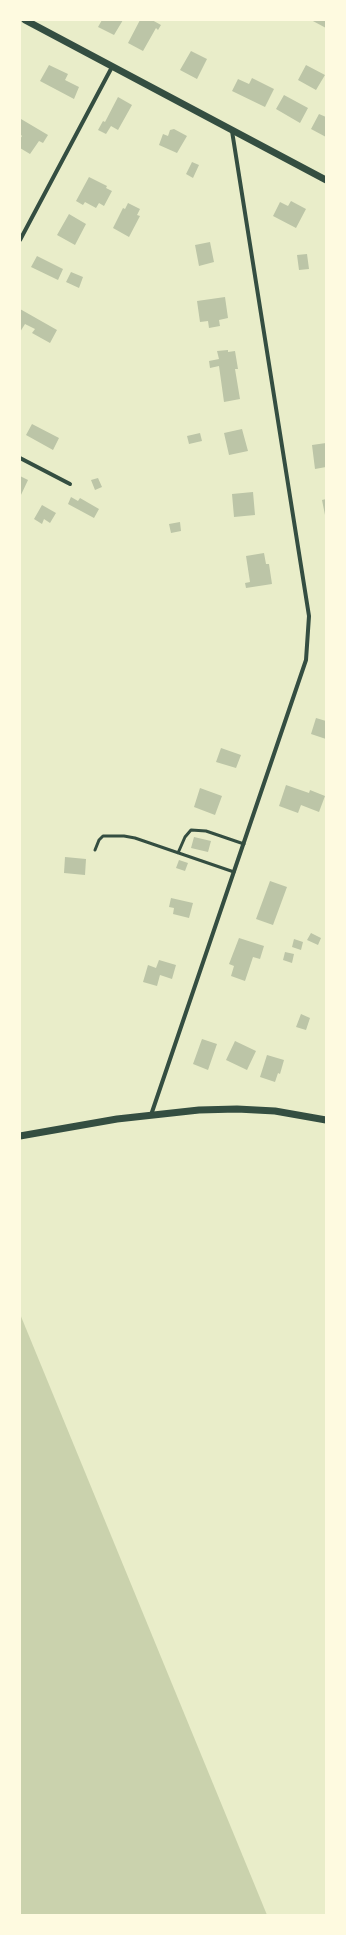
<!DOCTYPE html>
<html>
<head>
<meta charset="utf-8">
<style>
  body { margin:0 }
  #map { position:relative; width:346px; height:1935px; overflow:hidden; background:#e9edc9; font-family:"IBM Plex Serif",serif }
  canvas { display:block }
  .frame { position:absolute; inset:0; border:21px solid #fefae0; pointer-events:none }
</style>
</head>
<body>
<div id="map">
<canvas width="346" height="1935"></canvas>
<div class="frame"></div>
</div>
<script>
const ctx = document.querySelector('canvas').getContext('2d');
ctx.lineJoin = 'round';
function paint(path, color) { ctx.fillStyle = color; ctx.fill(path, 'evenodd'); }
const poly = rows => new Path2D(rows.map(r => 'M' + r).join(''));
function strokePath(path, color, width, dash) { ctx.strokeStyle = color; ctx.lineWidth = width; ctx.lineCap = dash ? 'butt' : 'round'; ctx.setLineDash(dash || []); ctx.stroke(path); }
const green = poly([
  [20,1314,267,1915,20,1915]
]);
const building = poly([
  [102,20,123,20,114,35,98,27],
  [140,20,152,20,161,25,158,30,156,28,143,51,128,43],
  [311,20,326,20,326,28],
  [191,51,207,59,197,79,180,70],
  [49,65,68,74,65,80,79,87,74,99,40,81],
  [306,65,325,75,316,90,298,80],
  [252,78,274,89,265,107,232,91,238,79,249,84],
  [284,95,308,108,300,123,276,109],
  [118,97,132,105,118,130,111,126,106,134,98,130,103,121,105,122],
  [319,114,326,117,326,137,311,129],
  [21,119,48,135,43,143,39,141,30,154,20,148,20,139,22,136,20,134],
  [174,129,187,136,177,153,159,145,163,134,168,136,170,130],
  [192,162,199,165,193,178,186,174],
  [89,177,107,186,106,188,112,191,104,206,99,203,96,208,85,202,83,205,76,201],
  [291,201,306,209,296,228,273,216,280,202,288,206],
  [128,203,140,209,137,215,140,216,129,237,113,228,123,208,125,209],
  [69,214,86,224,75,245,57,235],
  [210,242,214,262,199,266,195,245],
  [307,254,309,269,299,270,297,255],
  [37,256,63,269,58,280,31,267],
  [71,272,83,277,79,288,66,282],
  [225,297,228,318,219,320,220,326,209,328,208,321,200,322,197,301],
  [20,309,57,330,50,343,32,333,35,329,25,324,20,332],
  [228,350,228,352,235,351,238,369,235,369,240,399,224,402,219,366,210,368,209,361,219,359,217,351],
  [32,424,59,438,53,450,26,435],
  [242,429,248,451,229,455,224,433],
  [200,433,202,441,189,444,187,436],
  [326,443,326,467,315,469,312,445],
  [20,476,28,480,20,497],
  [98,478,102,487,95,490,91,480],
  [253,492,255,515,234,517,232,494],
  [71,497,78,501,80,498,99,509,94,518,68,504],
  [326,499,326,515,325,515,322,500],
  [42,505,56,513,50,523,44,519,42,524,34,519],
  [180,522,181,531,171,533,169,524],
  [264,553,266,564,269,564,272,584,246,588,245,583,250,582,246,556],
  [316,718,326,721,326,739,311,734],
  [221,748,241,755,236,768,216,762],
  [286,785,309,793,310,790,325,796,319,812,301,805,298,813,279,806],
  [200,788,222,796,215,815,194,807],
  [194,837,211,841,208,852,191,848],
  [65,857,86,859,85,875,64,873],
  [179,860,188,863,185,871,176,868],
  [270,881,287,887,273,925,256,919],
  [171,898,193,903,189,918,173,914,174,908,169,907],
  [311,933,321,938,318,945,307,940],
  [239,938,264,946,260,959,253,957,245,981,231,976,234,966,229,964],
  [294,939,303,942,301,950,292,947],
  [285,952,294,954,292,963,283,960],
  [159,960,176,965,172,979,160,975,157,986,143,982,148,965,156,968],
  [301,1014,310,1018,306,1030,296,1027],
  [202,1039,217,1044,208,1070,193,1064],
  [235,1041,256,1051,247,1070,226,1060],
  [267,1055,284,1060,280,1074,278,1073,275,1082,260,1077]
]);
const service = poly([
  [95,850,99,840,103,836,124,836,135,838,234,872],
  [178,853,185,837,191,830,206,831,244,844]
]);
const minor = poly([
  [20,240,112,67],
  [20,458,70,484],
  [151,1115,306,660,309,616,232,131]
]);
const tertiary = poly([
  [25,20,326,180],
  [20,1136,117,1119,199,1110,237,1109,275,1111,326,1120]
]);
paint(green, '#cad2ad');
paint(building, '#bcc5a7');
strokePath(service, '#344e41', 3);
strokePath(minor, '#344e41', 4);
strokePath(tertiary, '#344e41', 7);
</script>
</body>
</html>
